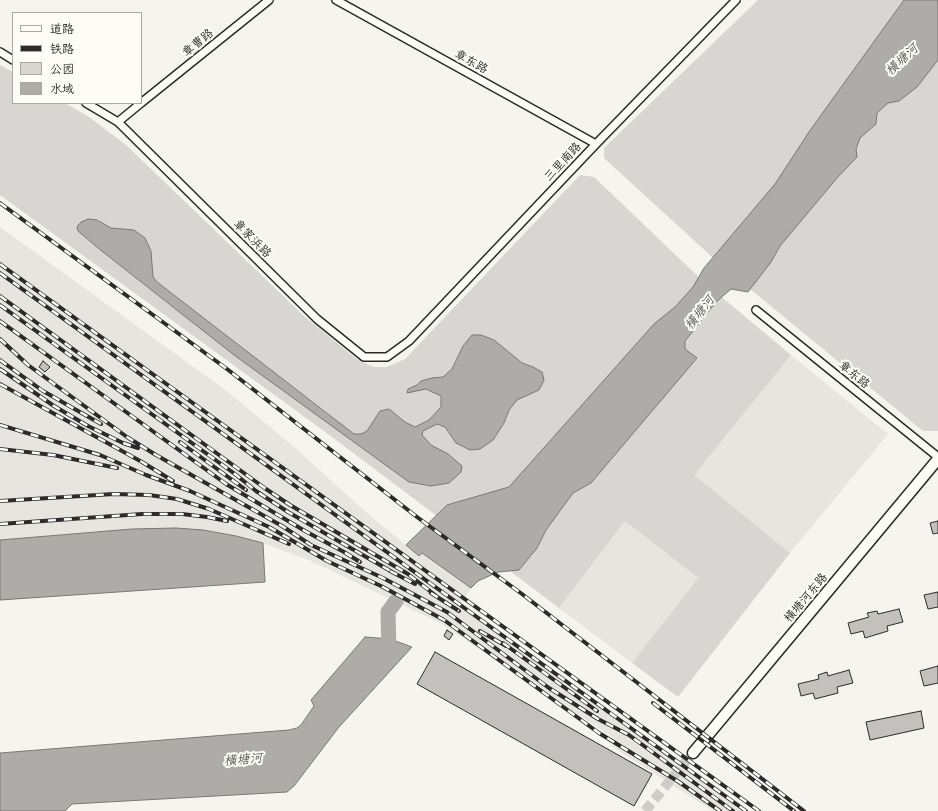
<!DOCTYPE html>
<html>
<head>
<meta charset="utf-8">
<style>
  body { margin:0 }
  #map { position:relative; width:938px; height:811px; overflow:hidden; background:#f5f4ef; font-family:"Playpen Sans","LXGW WenKai TC",sans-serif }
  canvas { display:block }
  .legend { position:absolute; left:12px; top:12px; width:130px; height:92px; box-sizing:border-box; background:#fdfcf7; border:1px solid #a9a8a5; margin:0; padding:5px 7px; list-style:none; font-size:12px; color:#2b2b2b }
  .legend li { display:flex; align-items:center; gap:8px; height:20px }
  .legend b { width:20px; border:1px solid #a9a8a5 }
</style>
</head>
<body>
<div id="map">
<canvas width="938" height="811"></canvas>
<ul class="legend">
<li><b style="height:5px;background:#fdfcf7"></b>道路</li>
<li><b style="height:5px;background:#2b2b2b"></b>铁路</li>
<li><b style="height:11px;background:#d7d6d2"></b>公园</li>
<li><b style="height:11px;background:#adaca9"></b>水域</li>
</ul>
</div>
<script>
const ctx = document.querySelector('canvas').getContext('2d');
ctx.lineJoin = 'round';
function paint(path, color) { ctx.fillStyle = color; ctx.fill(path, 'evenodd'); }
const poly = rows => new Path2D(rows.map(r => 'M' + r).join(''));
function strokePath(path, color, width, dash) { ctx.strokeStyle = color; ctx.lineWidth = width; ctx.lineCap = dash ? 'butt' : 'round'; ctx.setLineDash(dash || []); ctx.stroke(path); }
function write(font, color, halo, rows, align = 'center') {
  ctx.font = font + ' "Playpen Sans","LXGW WenKai TC",sans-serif'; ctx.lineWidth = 4; ctx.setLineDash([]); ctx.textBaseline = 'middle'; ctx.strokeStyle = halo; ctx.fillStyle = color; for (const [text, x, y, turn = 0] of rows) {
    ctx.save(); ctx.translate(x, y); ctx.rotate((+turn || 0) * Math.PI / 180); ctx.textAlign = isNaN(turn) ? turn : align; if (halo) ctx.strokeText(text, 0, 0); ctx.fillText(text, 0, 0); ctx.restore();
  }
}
const built = poly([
  [0,227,228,392,295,448,368,514,419,556,421,553,471,588,459,606,742,811,713,811,611,746,615,739,440,623,311,561,263,543,0,562],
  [791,355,888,434,790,553,693,475],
  [625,521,698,578,632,663,559,608]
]);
const green = poly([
  [758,0,938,0,938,431,923,431,722,266,604,158,604,148],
  [0,65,13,72,13,103,65,103,89,117,126,145,305,317,358,360,374,367,387,367,405,359,580,175,594,177,706,284,791,355,694,475,790,553,678,697,632,663,698,578,625,521,559,608,328,434,0,195],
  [88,219,97,220,111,228,134,230,145,238,151,251,153,277,157,282,249,354,340,422,170,305,98,248,81,222]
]);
const water = poly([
  [904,0,938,0,938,60,917,87,899,101,888,103,877,113,876,124,860,138,856,149,857,157,837,178,780,246,771,262,748,292,731,289,716,302,685,341,685,349,697,358,591,483,573,493,546,530,537,548,519,570,498,572,478,581,471,588,422,553,419,556,406,545,447,505,509,487,654,324,675,307,693,287,704,268,775,184,811,129,904,0],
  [88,219,97,220,111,228,134,230,145,238,151,251,153,277,157,282,354,434,361,434,367,431,380,411,389,409,405,422,415,427,429,420,441,407,441,396,426,389,407,393,408,389,417,385,421,381,432,378,443,377,452,369,463,346,472,335,481,335,494,340,522,363,533,367,542,372,544,380,539,390,517,400,509,410,504,423,493,440,480,449,470,450,456,443,445,427,437,424,423,431,422,435,431,445,448,454,462,466,461,472,449,483,431,486,409,482,234,355,98,248,78,231,77,227,81,222,88,219],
  [176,528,203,530,236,536,263,543,265,582,0,600,0,540,132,529,176,528],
  [365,637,390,639,412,647,339,727,294,786,287,792,72,804,65,811,0,811,0,753,289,730,297,728,301,725,314,706,311,700,365,637]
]);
const river = poly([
  [384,657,389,652,388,612,396,601]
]);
const building = poly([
  [43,361,50,367,45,372,39,367,43,361],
  [938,521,938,533,933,534,930,523,938,521],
  [938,592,938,607,928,609,924,595,938,592],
  [899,609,903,622,887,626,888,631,865,638,863,631,851,634,848,623,869,617,867,613,877,611,878,614,899,609],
  [447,630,453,634,449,640,444,636,447,630],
  [435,652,652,774,634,806,417,684,435,652],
  [938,666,938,683,924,686,920,671,938,666],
  [849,670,853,683,837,687,838,693,815,699,813,693,801,696,798,684,819,679,818,675,827,672,828,676,849,670],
  [921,711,924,728,870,740,866,722,921,711]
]);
const secondaryTunnel = poly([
  [645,811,693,753]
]);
const street = poly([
  [336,0,596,144],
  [0,52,13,60],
  [86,103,118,122,317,319,364,357,387,357,409,341,596,144,736,0],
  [141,103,269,0],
  [118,122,141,103],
  [756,310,938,457]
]);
const secondary = poly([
  [693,753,938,459]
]);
const rail = poly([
  [0,203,227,369,417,517,522,594,804,811],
  [0,264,759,811],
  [0,273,746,811],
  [0,296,266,489,290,505,408,574,435,595],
  [0,305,235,474,256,491,288,512,394,573],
  [0,321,226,484,305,531,344,552,360,562],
  [0,339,28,365,127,437,156,455,282,526,311,545,383,578,447,612,549,688,598,719,629,735,733,811],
  [0,360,43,391,101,424],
  [0,369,54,406,88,426,123,443,138,448],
  [0,384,142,462,173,481],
  [0,425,100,455,146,475,190,491,269,527,327,561,381,586,444,620,599,733,679,782,720,811],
  [180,442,246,490],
  [0,449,53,455,117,468],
  [0,501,114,494,149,495,177,499,209,509,289,544],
  [0,524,142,514,182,514,207,517,227,521],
  [390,571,415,584],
  [431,593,459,611],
  [480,631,506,646],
  [503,643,597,711],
  [653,703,794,811]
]);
const streetNames = [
  ["章曹路",198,43,-39],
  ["章东路",471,62,29],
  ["三里南路",563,162,-47],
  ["章家浜路",252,239,45],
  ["章东路",854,375,39],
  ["横塘河东路",806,598,-50]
];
const waterNames = [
  ["横塘河",902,60,-43],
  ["横塘河",700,313,-52],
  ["横塘河",243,760,-5]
];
paint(built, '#e6e5e0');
paint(green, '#d7d6d2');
paint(water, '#adaca9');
strokePath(water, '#797877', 1);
strokePath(river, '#adaca9', 15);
paint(building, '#c2c1be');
strokePath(building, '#2b2b2b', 1);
strokePath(secondaryTunnel, '#cdccc8', 10, [10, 5]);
strokePath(street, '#2b2b2b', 10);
strokePath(secondary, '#2b2b2b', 13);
strokePath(street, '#fdfcf7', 7);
strokePath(secondary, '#fdfcf7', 10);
strokePath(rail, '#2b2b2b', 4);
strokePath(rail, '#fdfcf7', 2.5, [8]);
write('12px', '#2b2b2b', '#fdfcf7', streetNames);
write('italic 13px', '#585857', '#fdfcf7', waterNames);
</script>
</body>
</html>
